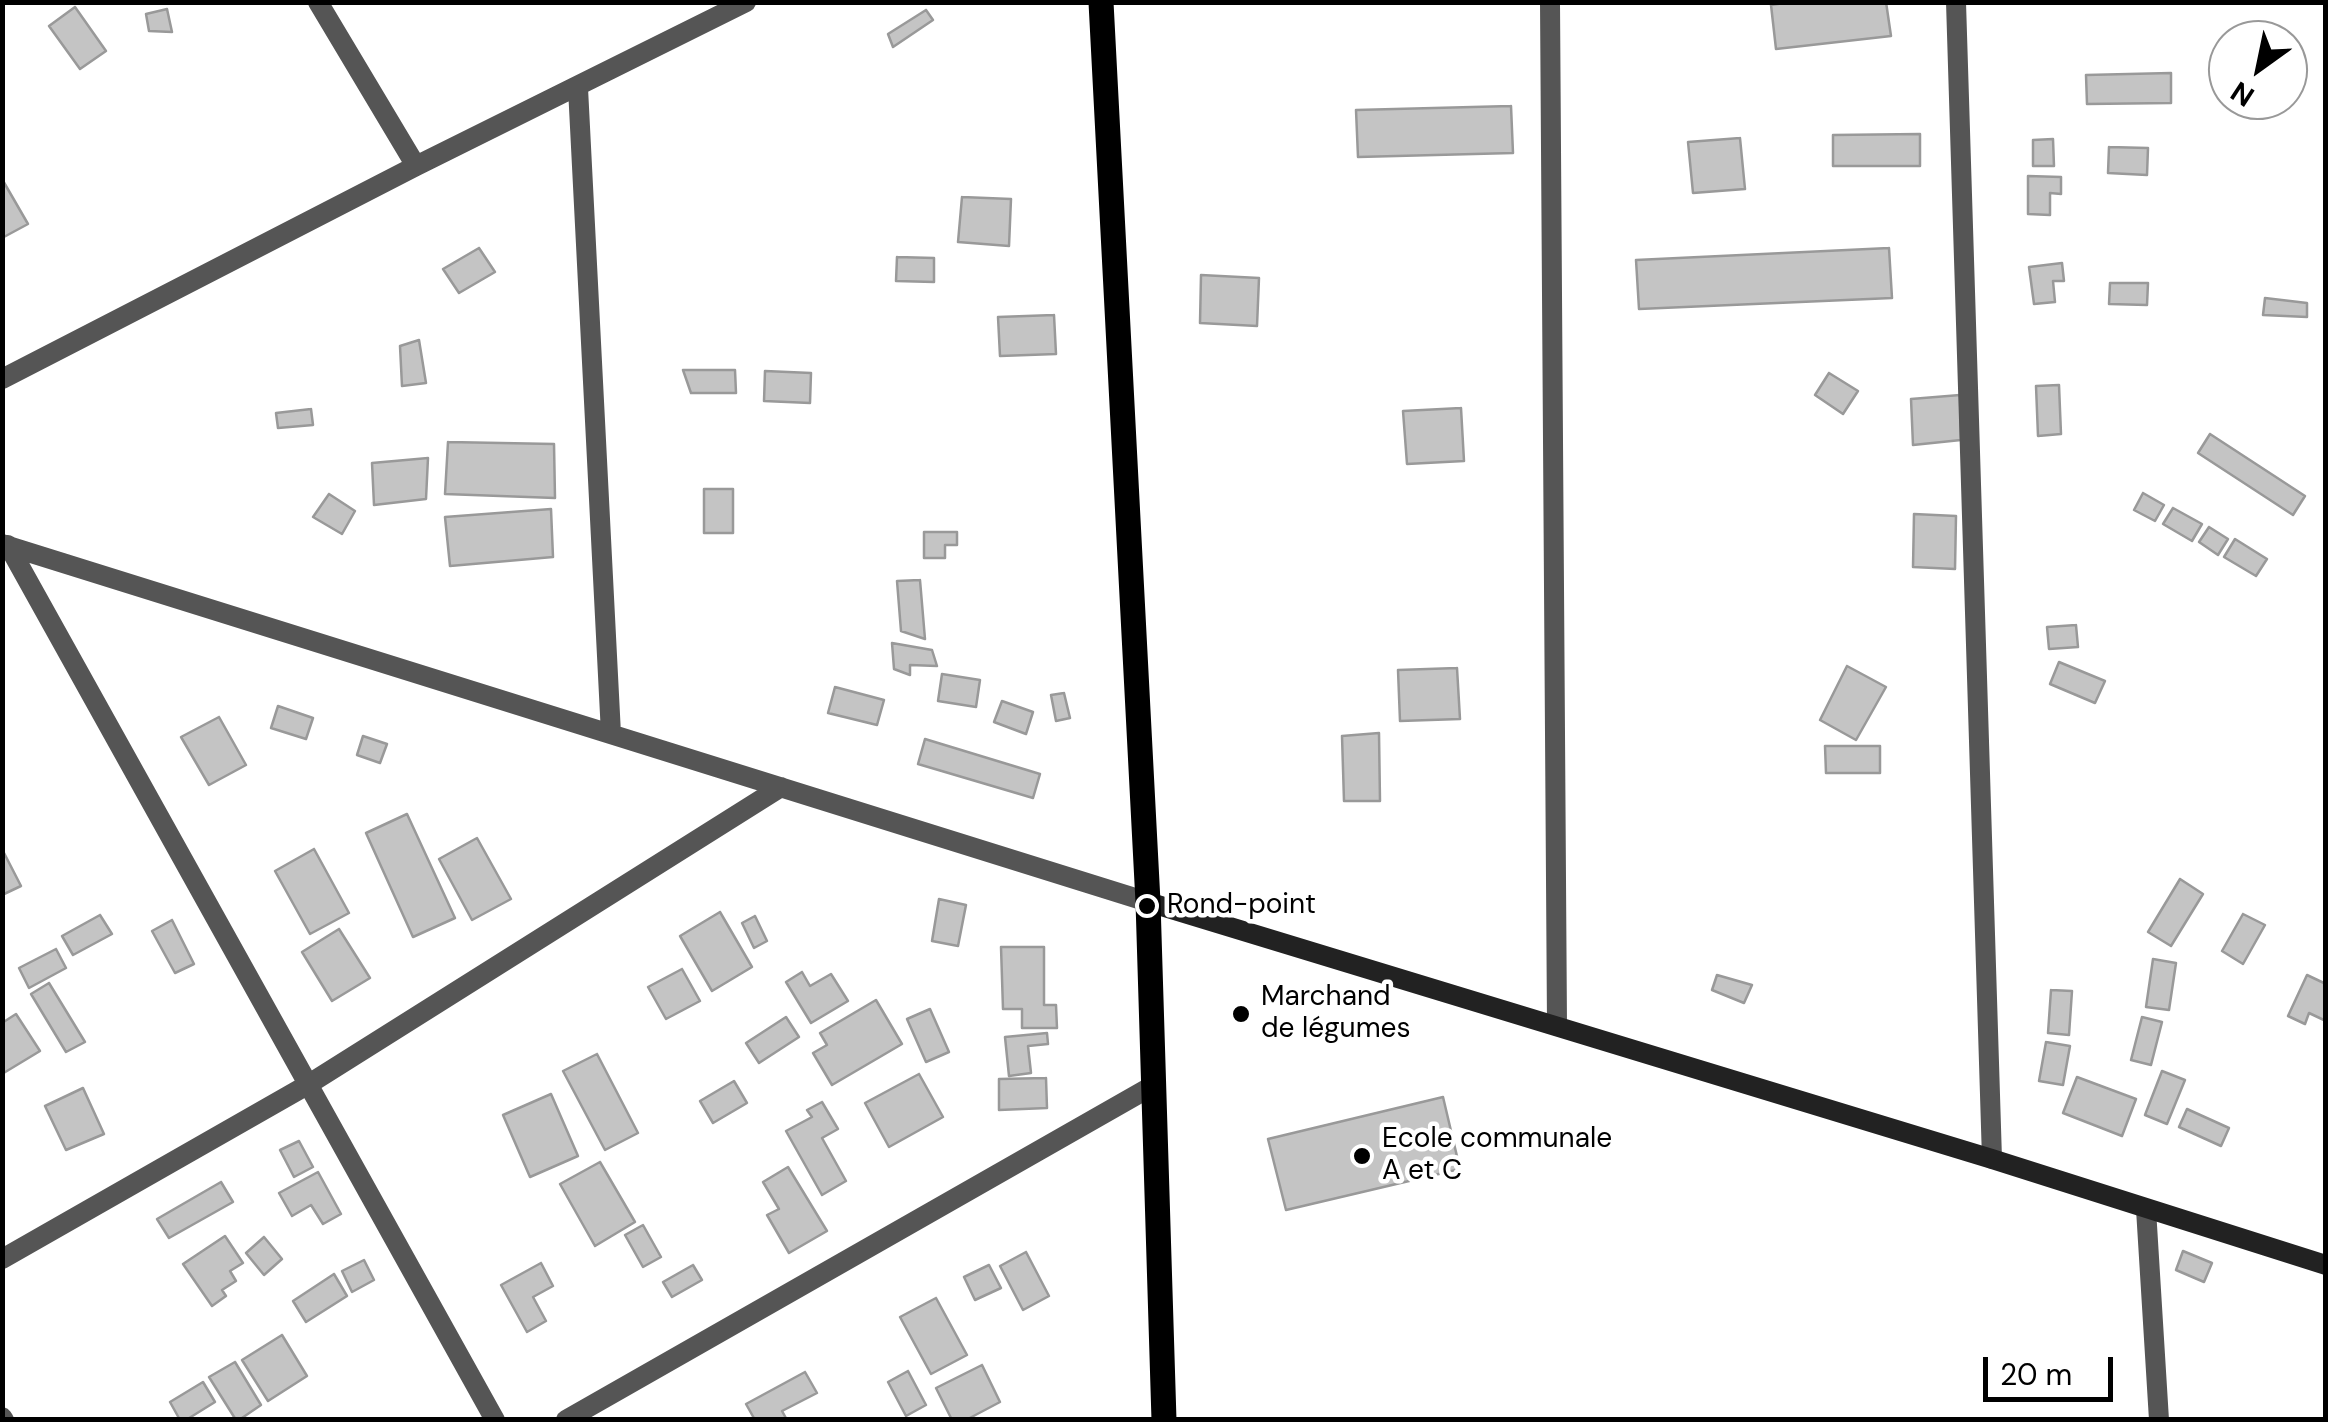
<!DOCTYPE html>
<html>
<head>
<meta charset="utf-8">
<style>
  body { margin:0 }
  #map { position:relative; width:2328px; height:1422px; overflow:hidden; background:#fff; font-family:"DM Sans",sans-serif }
  canvas { display:block }
  .frame { position:absolute; inset:0; border:5px solid #000; pointer-events:none }
  .north { position:absolute; left:2208px; top:20px; width:100px; height:100px; box-sizing:border-box; background:#fff; border:2px solid #999; border-radius:50%; rotate:213deg; font-size:28px; font-weight:700; line-height:40px; text-align:center; color:#000 }
  .north::after { content:''; display:block; margin:auto; width:35px; height:45px; background:#000; clip-path:polygon(50% 0,100% 100%,50% 72%,0 100%) }
  .scale { position:absolute; left:1983px; top:1357px; width:130px; height:45px; box-sizing:border-box; border:5px solid #000; border-top:0; padding-left:12px; font-size:30px; line-height:35px; white-space:nowrap; color:#000; -webkit-text-stroke:8px #fff; paint-order:stroke }
</style>
</head>
<body>
<div id="map">
<canvas width="2328" height="1422"></canvas>
<div class="frame"></div>
<div class="north">N</div>
<div class="scale">20 m</div>
</div>
<script>
const ctx = document.querySelector('canvas').getContext('2d');
ctx.lineJoin = 'round';
function paint(path, color) { ctx.fillStyle = color; ctx.fill(path, 'evenodd'); }
const poly = rows => new Path2D(rows.map(r => 'M' + r).join(''));
function strokePath(path, color, width, dash) { ctx.strokeStyle = color; ctx.lineWidth = width; ctx.lineCap = dash ? 'butt' : 'round'; ctx.setLineDash(dash || []); ctx.stroke(path); }
function write(font, color, halo, rows, align = 'center') {
  ctx.font = font + ' "DM Sans",sans-serif'; ctx.lineWidth = 9; ctx.setLineDash([]); ctx.textBaseline = 'middle'; ctx.strokeStyle = halo; ctx.fillStyle = color; for (const [text, x, y, turn = 0] of rows) {
    ctx.save(); ctx.translate(x, y); ctx.rotate((+turn || 0) * Math.PI / 180); ctx.textAlign = isNaN(turn) ? turn : align; if (halo) ctx.strokeText(text, 0, 0); ctx.fillText(text, 0, 0); ctx.restore();
  }
}
const building = poly([
  [1791,2,1886,2,1891,36,1776,49,1771,5,1791,2],
  [75,7,106,51,80,69,49,26,75,7],
  [167,9,172,32,149,31,146,14,167,9],
  [926,10,933,20,893,47,888,34,926,10],
  [2171,73,2171,103,2087,104,2086,75,2171,73],
  [1511,106,1513,153,1358,157,1356,110,1511,106],
  [1920,134,1920,166,1833,166,1833,135,1920,134],
  [1740,138,1745,189,1693,193,1688,142,1740,138],
  [2053,139,2054,166,2033,166,2033,140,2053,139],
  [2109,147,2148,148,2147,175,2108,173,2109,147],
  [2028,176,2061,177,2061,194,2050,193,2050,215,2028,214,2028,176],
  [2,179,28,224,2,238,2,179],
  [962,197,1011,199,1009,246,958,242,962,197],
  [479,248,495,272,459,293,443,269,479,248],
  [1889,248,1892,298,1639,309,1636,260,1889,248],
  [897,257,934,258,934,282,896,281,897,257],
  [2062,263,2064,281,2053,281,2055,302,2034,304,2029,267,2062,263],
  [1201,275,1259,278,1257,326,1200,323,1201,275],
  [2110,283,2148,283,2147,305,2109,304,2110,283],
  [2265,298,2307,303,2307,317,2263,315,2265,298],
  [1054,315,1056,354,1000,356,998,317,1054,315],
  [419,340,426,383,402,386,400,346,419,340],
  [683,370,735,370,736,393,691,393,683,370],
  [765,371,811,373,810,403,764,401,765,371],
  [1829,373,1858,391,1843,414,1815,395,1829,373],
  [2059,385,2061,434,2038,436,2036,386,2059,385],
  [1960,395,1961,440,1913,445,1911,399,1960,395],
  [1461,408,1464,461,1407,464,1403,411,1461,408],
  [311,409,313,425,278,428,276,413,311,409],
  [2210,434,2305,496,2293,515,2198,453,2210,434],
  [448,442,554,444,555,498,445,494,448,442],
  [428,458,426,499,374,505,372,463,428,458],
  [704,489,733,489,733,533,704,533,704,489],
  [2143,493,2164,505,2155,521,2134,510,2143,493],
  [329,494,355,511,342,534,313,517,329,494],
  [2173,508,2202,524,2192,541,2163,524,2173,508],
  [551,509,553,557,450,566,445,517,551,509],
  [1914,514,1956,516,1955,569,1913,567,1914,514],
  [2209,527,2228,539,2218,555,2199,542,2209,527],
  [924,532,957,532,957,545,945,545,945,558,924,558,924,532],
  [2235,539,2267,559,2256,576,2224,557,2235,539],
  [920,580,925,639,901,631,897,581,920,580],
  [2076,625,2078,647,2049,649,2047,627,2076,625],
  [892,643,932,650,937,666,910,665,910,675,894,669,892,643],
  [2059,662,2105,681,2095,703,2050,684,2059,662],
  [1847,666,1886,687,1856,740,1820,720,1847,666],
  [1457,668,1460,719,1400,721,1398,670,1457,668],
  [942,674,980,680,976,707,938,701,942,674],
  [835,687,884,700,877,725,828,713,835,687],
  [1064,693,1070,718,1056,721,1051,695,1064,693],
  [1002,701,1033,712,1026,734,994,722,1002,701],
  [278,706,313,718,306,739,271,728,278,706],
  [219,717,246,765,209,785,181,737,219,717],
  [1379,733,1380,801,1344,801,1342,736,1379,733],
  [363,736,387,744,380,763,357,755,363,736],
  [925,739,1040,774,1033,798,918,764,925,739],
  [1825,746,1880,746,1880,773,1826,773,1825,746],
  [407,814,455,918,413,937,366,833,407,814],
  [477,838,511,899,472,920,439,859,477,838],
  [2,849,21,886,2,895,2,849],
  [314,849,349,913,310,934,275,871,314,849],
  [2180,879,2203,894,2171,946,2148,932,2180,879],
  [939,899,966,905,958,946,932,941,939,899],
  [720,912,752,967,712,991,680,936,720,912],
  [2243,914,2265,925,2243,964,2222,951,2243,914],
  [100,915,112,934,73,955,62,936,100,915],
  [755,916,767,941,754,948,742,923,755,916],
  [172,920,194,964,175,973,152,931,172,920],
  [339,929,370,978,332,1001,302,952,339,929],
  [1001,947,1044,947,1044,1005,1056,1005,1057,1028,1022,1028,1022,1009,1003,1009,1001,947],
  [56,949,66,968,29,988,19,968,56,949],
  [2153,959,2176,963,2169,1010,2146,1007,2153,959],
  [682,969,700,1001,666,1019,648,987,682,969],
  [802,972,810,986,831,974,848,1001,811,1023,786,982,802,972],
  [1717,975,1752,985,1744,1003,1712,990,1717,975],
  [2307,975,2326,984,2326,1021,2309,1013,2305,1024,2288,1016,2307,975],
  [49,983,85,1042,66,1052,31,994,49,983],
  [2051,990,2072,991,2069,1035,2048,1033,2051,990],
  [876,1000,902,1044,832,1085,813,1053,827,1045,820,1033,876,1000],
  [930,1009,949,1052,926,1062,907,1019,930,1009],
  [16,1014,40,1051,2,1074,2,1023,16,1014],
  [786,1017,799,1037,759,1063,746,1043,786,1017],
  [2142,1017,2162,1022,2151,1065,2131,1060,2142,1017],
  [1047,1033,1048,1044,1028,1046,1031,1073,1009,1076,1005,1037,1047,1033],
  [2046,1042,2070,1046,2063,1085,2039,1081,2046,1042],
  [597,1054,638,1133,605,1150,563,1071,597,1054],
  [2162,1071,2185,1080,2167,1124,2145,1115,2162,1071],
  [919,1074,943,1117,889,1147,865,1103,919,1074],
  [2077,1077,2136,1099,2122,1136,2063,1113,2077,1077],
  [1046,1078,1047,1108,999,1110,999,1079,1046,1078],
  [734,1081,747,1103,713,1123,700,1101,734,1081],
  [83,1088,104,1134,66,1150,45,1106,83,1088],
  [551,1094,578,1156,530,1177,503,1115,551,1094],
  [1443,1097,1460,1169,1286,1210,1268,1139,1443,1097],
  [822,1102,838,1129,822,1138,846,1181,822,1195,786,1131,812,1117,807,1110,822,1102],
  [2187,1109,2229,1128,2221,1146,2179,1127,2187,1109],
  [299,1141,313,1167,294,1177,280,1150,299,1141],
  [600,1162,635,1222,595,1246,560,1184,600,1162],
  [788,1167,827,1231,789,1253,767,1215,779,1209,763,1182,788,1167],
  [318,1172,341,1214,323,1224,311,1205,292,1216,279,1193,318,1172],
  [221,1182,233,1202,169,1238,157,1219,221,1182],
  [643,1225,661,1257,643,1267,625,1235,643,1225],
  [225,1236,243,1263,230,1271,236,1281,222,1290,226,1296,212,1306,183,1264,225,1236],
  [264,1237,282,1259,264,1275,246,1253,264,1237],
  [2183,1251,2212,1263,2204,1282,2176,1270,2183,1251],
  [1026,1252,1049,1296,1023,1310,1000,1266,1026,1252],
  [364,1260,374,1280,352,1292,342,1271,364,1260],
  [541,1263,553,1286,533,1297,546,1321,527,1332,501,1285,541,1263],
  [693,1265,702,1280,672,1297,663,1282,693,1265],
  [989,1265,1001,1288,975,1300,964,1277,989,1265],
  [334,1274,347,1296,306,1322,293,1301,334,1274],
  [936,1298,967,1355,931,1374,900,1317,936,1298],
  [282,1335,307,1376,268,1401,242,1360,282,1335],
  [235,1362,261,1405,239,1420,236,1420,209,1377,235,1362],
  [982,1365,1000,1402,966,1420,952,1420,936,1388,982,1365],
  [908,1371,926,1405,906,1416,888,1382,908,1371],
  [805,1372,817,1393,782,1411,787,1420,755,1420,746,1404,805,1372],
  [203,1382,215,1402,186,1420,180,1420,170,1402,203,1382]
]);
const minor = poly([
  [318,2,416,166],
  [1550,2,1557,1026],
  [1956,2,1992,1159],
  [578,88,611,734],
  [2,379,416,166,746,2],
  [2,544,1148,902],
  [8,545,495,1420],
  [2146,1209,2159,1420],
  [2,1259,309,1084,781,787],
  [2,1417,4,1420],
  [566,1420,1154,1085]
]);
const secondary = poly([
  [1148,902,1992,1159,2326,1265]
]);
const primary = poly([
  [1101,2,1148,902,1164,1420]
]);
const markers = [
  [1147,906,10,"#000"],
  [1241,1014,10,"#000"],
  [1362,1156,10,"#000"]
];
const poiNames = [
  ["Rond-point",1167,906],
  ["Marchand",1261,998],
  ["de légumes",1261,1030],
  ["Ecole communale",1382,1140],
  ["A et C",1382,1172]
];
paint(building, '#c4c4c4');
strokePath(building, '#999', 2.5);
strokePath(minor, '#555', 20);
strokePath(secondary, '#222', 20);
strokePath(primary, '#000', 25);
for (const [x, y, r, color] of markers) { const dot = new Path2D(); dot.arc(x, y, r, 0, 2 * Math.PI); ctx.fillStyle = color; ctx.fill(dot); strokePath(dot, '#fff', 4); }
write('28px', '#000', '#fff', poiNames, 'left');
</script>
</body>
</html>
